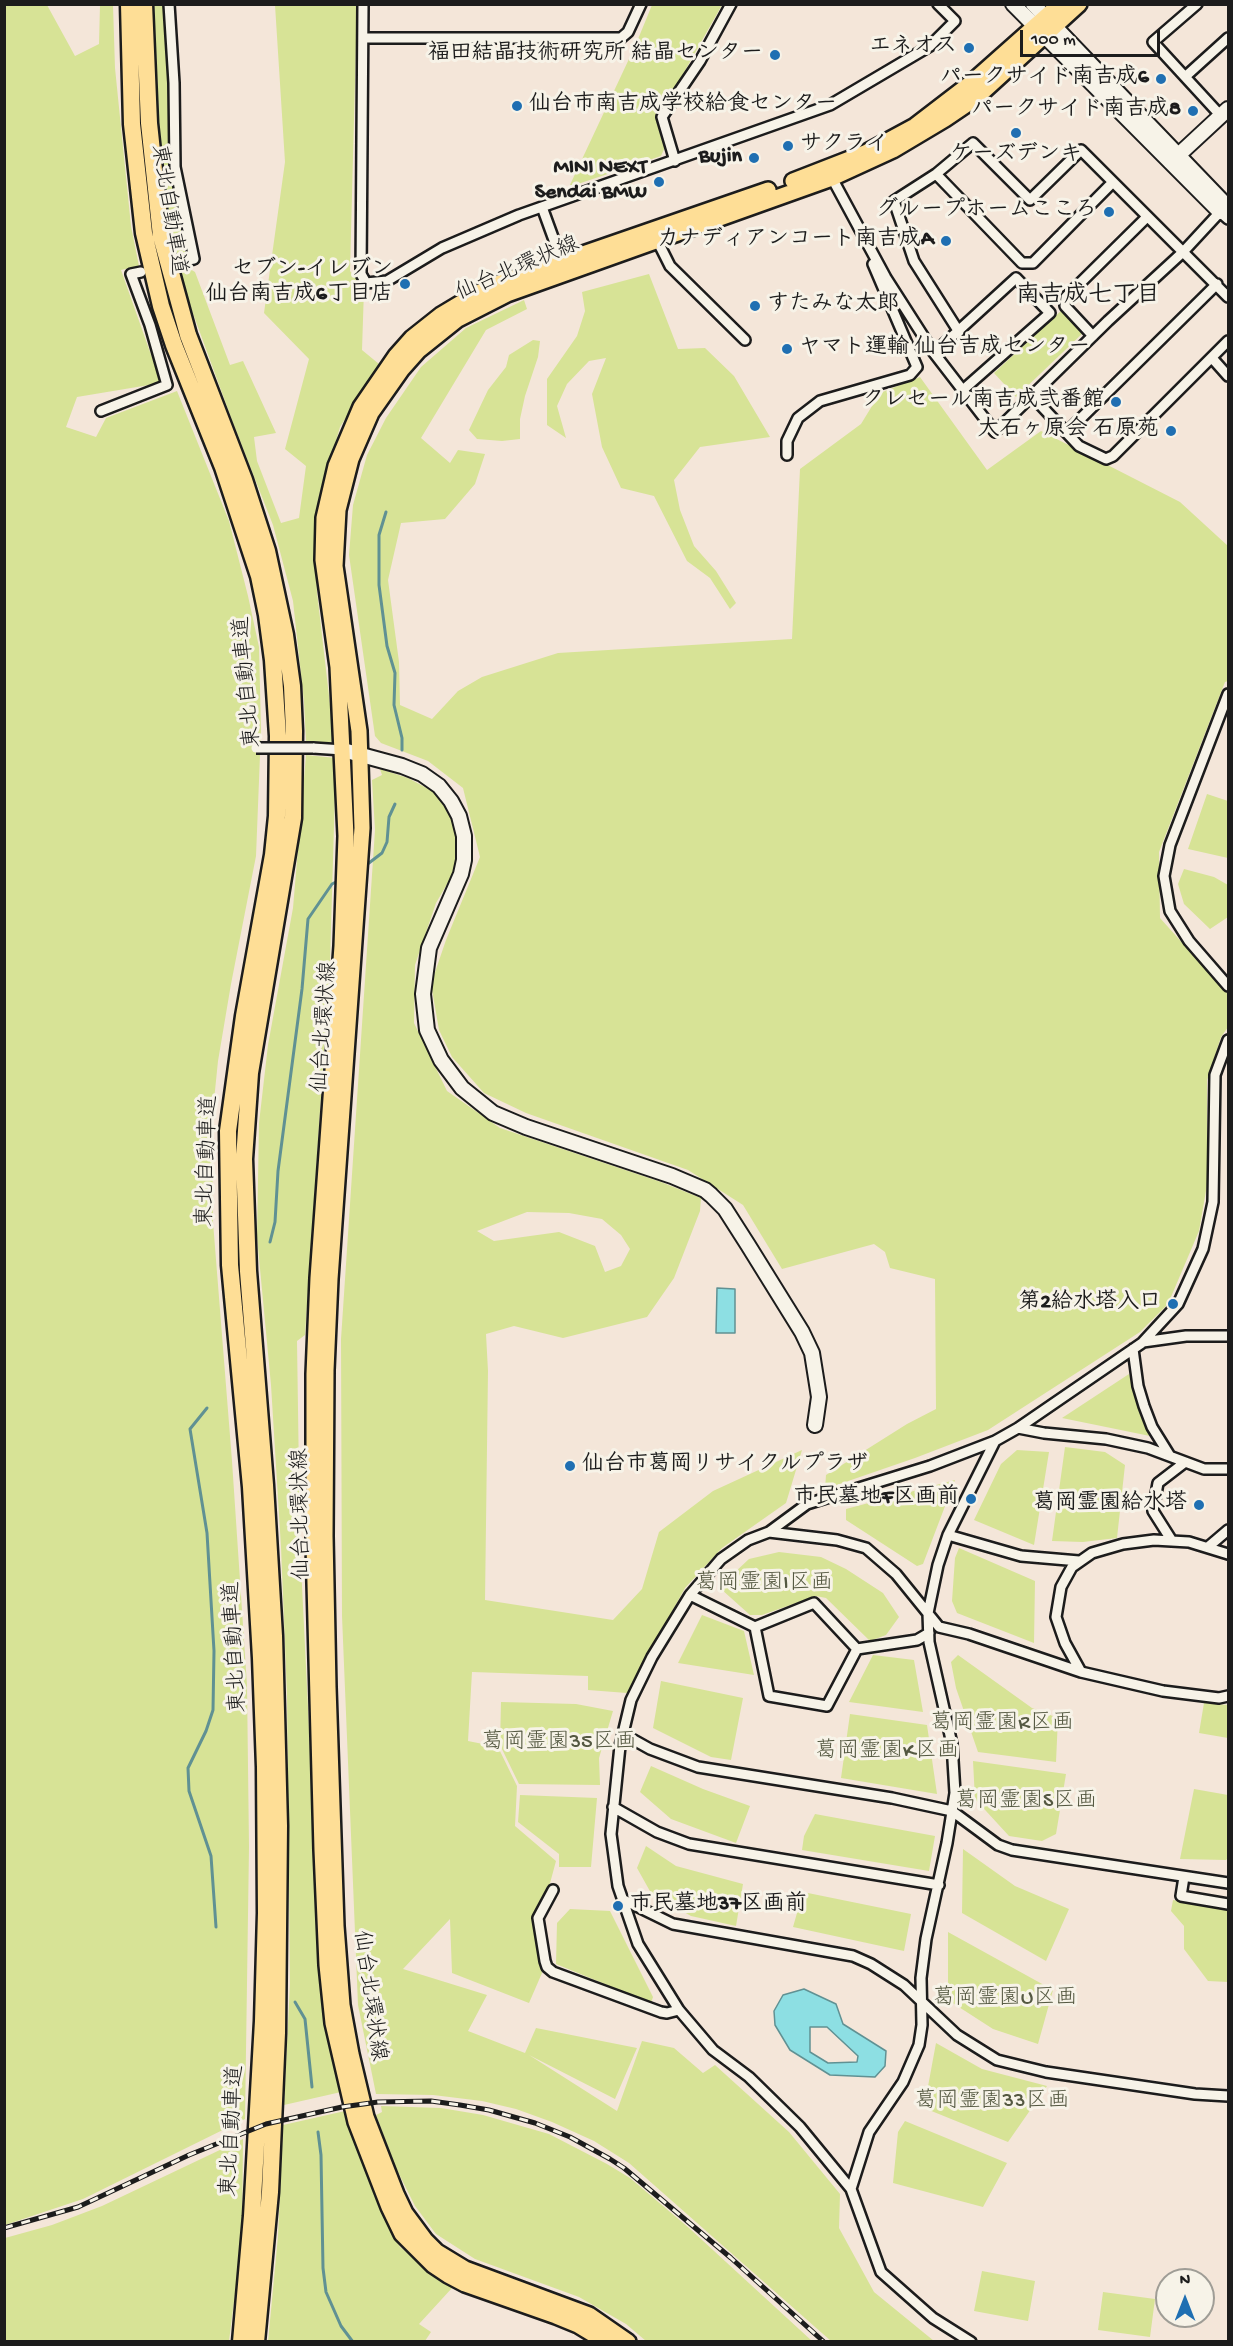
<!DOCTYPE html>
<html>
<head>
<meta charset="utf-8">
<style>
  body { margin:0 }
  #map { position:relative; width:1233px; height:2346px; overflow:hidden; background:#f4e6d9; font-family:"Gochi Hand",sans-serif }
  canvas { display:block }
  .frame { position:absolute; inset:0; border:6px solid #1c1c1c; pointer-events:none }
  .north { position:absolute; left:1155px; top:2268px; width:60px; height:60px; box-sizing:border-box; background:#f7f3e8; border:2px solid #9f9d96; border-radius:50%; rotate:0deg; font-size:16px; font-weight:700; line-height:24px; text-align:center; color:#1c1c1c }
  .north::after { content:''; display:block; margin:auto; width:21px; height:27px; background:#1f6fb2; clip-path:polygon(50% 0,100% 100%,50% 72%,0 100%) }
  .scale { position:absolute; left:1020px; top:30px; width:140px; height:27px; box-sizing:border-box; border:3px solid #1c1c1c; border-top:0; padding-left:8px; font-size:18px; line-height:21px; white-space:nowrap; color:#1c1c1c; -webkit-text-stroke:4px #f7f3e8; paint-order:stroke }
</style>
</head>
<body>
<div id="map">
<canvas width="1233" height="2346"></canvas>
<div class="frame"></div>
<div class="north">N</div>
<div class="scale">100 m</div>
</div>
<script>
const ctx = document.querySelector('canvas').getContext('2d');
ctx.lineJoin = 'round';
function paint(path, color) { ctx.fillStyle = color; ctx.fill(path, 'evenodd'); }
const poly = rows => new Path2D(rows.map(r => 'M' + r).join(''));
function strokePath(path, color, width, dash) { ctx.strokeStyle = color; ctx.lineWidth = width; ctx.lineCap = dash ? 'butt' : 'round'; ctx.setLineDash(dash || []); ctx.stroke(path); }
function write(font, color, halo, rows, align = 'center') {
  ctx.font = font + ' "Gochi Hand","Klee One",sans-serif'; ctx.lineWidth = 6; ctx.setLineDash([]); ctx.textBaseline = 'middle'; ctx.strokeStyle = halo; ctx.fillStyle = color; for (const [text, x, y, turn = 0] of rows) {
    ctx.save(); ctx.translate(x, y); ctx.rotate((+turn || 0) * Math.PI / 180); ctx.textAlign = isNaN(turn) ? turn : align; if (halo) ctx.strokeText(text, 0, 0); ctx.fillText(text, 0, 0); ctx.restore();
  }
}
const green = poly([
  [4,5,47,5,75,56,99,44,100,5,113,5,115,68,131,226,139,266,121,270,161,383,77,397,66,427,96,437,106,418,177,391,229,521,248,596,259,647,261,730,256,856,231,984,218,1061,212,1120,213,1222,232,1461,247,1685,249,1847,245,2119,83,2199,5,2225],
  [154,5,167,5,170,151,189,249,186,256,176,258,161,166],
  [275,5,357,5,350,271,364,289,362,350,379,364,340,427,315,514,317,592,334,739,330,743,306,741,304,702,293,601,273,525,233,423,191,308,179,267,185,266,195,272,230,365,243,361,276,433,254,437,257,461,281,523,299,518,306,466,285,449,309,359,264,313,285,162],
  [652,5,722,5,678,83,658,112,665,147,661,156,569,187,636,44],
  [649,274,678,349,705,348,734,376,770,437,700,447,674,480,680,510,694,546,716,571,736,603,730,609,710,578,687,561,654,496,621,488,602,447,592,394,606,358,589,361,567,384,557,406,566,438,547,425,547,379,577,336,585,311,582,292],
  [524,300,527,309,486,330,421,438,450,463,458,450,485,454,475,484,445,519,401,523,388,580,399,662,400,705,432,719,458,691,482,677,558,653,792,639,800,469,861,424,880,393,920,377,987,470,1041,431,1180,502,1228,546,1228,681,1225,682,1159,852,1160,918,1228,994,1228,1027,1221,1037,1207,1080,1207,1185,1199,1231,1168,1304,1140,1332,988,1430,915,1458,825,1489,826,1475,907,1424,936,1409,935,1279,890,1268,885,1252,874,1244,782,1269,743,1205,688,1170,526,1113,484,1093,452,1057,439,1030,431,984,446,940,480,857,463,788,428,761,381,743,375,736,349,555,353,505,367,455,386,418,421,367,466,328],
  [1063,309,1084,332,1016,397,994,373],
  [533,340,540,341,538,357,525,396,520,419,520,439,502,441,477,439,469,430,488,390,506,367,509,355],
  [306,755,336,758,330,962,305,1335,297,1341,300,1545,322,1992,341,2092,284,2105,290,1984,287,1695,281,1547,271,1385,257,1237,259,1123,268,1045,293,908],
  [380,769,408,778,434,792,443,802,452,821,457,843,457,860,450,879,436,903,415,965,414,1023,447,1091,500,1128,661,1182,701,1198,700,1211,674,1278,647,1317,563,1338,514,1326,486,1334,488,1371,485,1600,613,1620,642,1589,659,1532,713,1491,802,1450,786,1503,722,1548,685,1588,627,1693,588,1690,588,1676,472,1672,468,1741,498,1747,517,1786,515,1826,556,1861,549,1887,534,1917,542,1973,529,2003,452,1973,450,1919,403,1969,487,1995,468,2031,525,2053,536,2028,637,2048,615,2099,529,2055,617,2111,642,2041,674,2048,703,2073,715,2065,789,2132,840,2194,839,2228,874,2292,934,2341,831,2341,629,2163,594,2141,552,2122,516,2109,482,2101,433,2095,376,2094,358,2005,342,1616,341,1339,375,830,372,780,382,775],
  [527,1212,569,1213,602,1219,621,1235,630,1249,621,1266,605,1272,595,1246,559,1232,494,1241,477,1231],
  [1207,794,1228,801,1228,858,1188,849],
  [1184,869,1214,877,1228,885,1228,917,1210,929,1184,904,1178,884],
  [1129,1374,1150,1436,1062,1418],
  [1065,1447,1105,1452,1125,1465,1117,1538,1083,1542,1052,1541],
  [1017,1450,1049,1452,1034,1545,974,1520,1001,1464],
  [955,1480,923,1564,917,1566,846,1520,846,1509],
  [959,1548,1035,1581,1034,1643,957,1613,952,1601,955,1558],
  [779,1552,821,1557,846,1569,883,1593,899,1617,886,1635,870,1641,826,1598,816,1596,762,1615,750,1615,721,1589,733,1574,749,1559],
  [702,1615,744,1631,754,1675,678,1663],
  [873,1655,914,1660,923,1712,849,1702],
  [958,1655,1032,1708,1058,1718,1056,1762,978,1752,956,1688,951,1662],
  [661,1681,743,1698,731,1760,711,1757,653,1728],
  [501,1702,576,1704,613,1711,599,1758,600,1785,519,1784,500,1745],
  [1204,1703,1228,1705,1228,1738,1199,1733],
  [850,1714,927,1725,937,1794,841,1778],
  [973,1761,1066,1774,1056,1834,1042,1841,1009,1836,975,1799],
  [651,1766,703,1789,750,1806,736,1843,671,1819,640,1792],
  [1194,1789,1228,1795,1228,1858,1226,1860,1180,1859],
  [520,1795,597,1798,591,1867,559,1867,559,1854,518,1822],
  [815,1814,935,1836,929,1871,802,1850,804,1836],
  [646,1846,676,1866,743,1884,736,1926,691,1916,651,1893,637,1868],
  [963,1849,1015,1886,1069,1909,1046,1961,962,1913],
  [803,1892,911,1914,904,1951,793,1927],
  [1173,1900,1228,1910,1228,1982,1208,1981,1184,1949,1184,1926,1171,1911],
  [570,1909,610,1911,653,1997,651,2003,556,1964,557,1923],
  [948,1932,1053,1990,1038,2044,993,2029,948,2000],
  [936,2043,982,2069,1047,2086,1008,2142,924,2108],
  [381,2106,441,2108,483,2115,549,2134,607,2164,630,2178,689,2228,812,2341,646,2341,626,2324,579,2297,475,2259,436,2234,415,2206,396,2168,376,2115,382,2112],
  [345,2111,368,2179,400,2247,452,2288,419,2324,431,2332,425,2341,268,2342,278,2236,283,2125],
  [905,2121,1007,2163,983,2207,893,2183,898,2132],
  [243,2139,242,2238,229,2341,5,2342,5,2238,52,2225,102,2206],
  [982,2271,1035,2281,1028,2321,974,2311],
  [1103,2292,1155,2299,1150,2337,1098,2330]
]);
const water = poly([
  [717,1288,735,1289,735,1333,716,1333,717,1288],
  [804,1989,836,2004,843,2024,886,2051,885,2066,875,2077,830,2075,790,2050,775,2025,774,2011,783,1995,804,1989],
  [810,2027,827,2027,858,2056,857,2062,828,2063,810,2052,810,2027]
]);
const stream = poly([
  [386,512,379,535,379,585,387,646,395,673,394,705,402,738,402,750],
  [365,866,382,853,387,842,389,817,395,804],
  [270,1242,275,1222,278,1171,302,989,308,919,332,884,338,881],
  [207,1408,190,1429,207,1533,214,1651,213,1710,206,1731,188,1768,189,1791,211,1856,216,1927],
  [295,2002,305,2019,312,2087],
  [318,2132,321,2155,323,2268,326,2292,341,2326,353,2342]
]);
const street = poly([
  [169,4,174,83,175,167,194,259,177,262],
  [363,4,361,274,366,283,387,281,442,248,519,215,830,105,930,46,955,21,938,4],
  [1197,4,1153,42,1221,116],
  [363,38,621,38,628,32,641,4],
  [1186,76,1228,38],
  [675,161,662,117,700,61,731,4],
  [936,174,1022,263,1033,263,1113,182],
  [832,178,886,278,934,353,995,432,1108,321,1183,252,1220,212,1228,219],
  [542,207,562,262],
  [657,240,670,266,745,340],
  [959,332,914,261,894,201,936,174,973,143,1030,200,1081,150,1228,297],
  [1093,336,1065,306,1066,297,1147,217],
  [934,353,1016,278,1050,313,964,389],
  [1212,358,1228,376],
  [1032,396,1079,446,1106,459,1113,456,1228,341],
  [101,411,167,385,150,325,131,274,141,272],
  [1067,432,1217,284],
  [787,455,787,441,798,418,820,401,910,375,917,367,873,264],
  [1228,694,1170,845,1164,876,1170,911,1189,941,1228,986],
  [313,748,343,750],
  [1143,1342,1186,1336,1228,1336],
  [1133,1349,1138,1386,1144,1406,1152,1427,1170,1456],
  [1018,1428,1044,1433,1106,1439,1148,1448,1204,1469,1228,1469],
  [769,1532,837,1540,866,1548,896,1574,939,1627,969,1634,1081,1672,1163,1691,1219,1698,1228,1696],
  [948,1535,1021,1556,1079,1561],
  [1172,1541,1153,1511,1158,1483,1184,1463],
  [1208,1547,1228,1530],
  [690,1595,755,1627,814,1603,857,1649,917,1640,929,1633],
  [755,1627,769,1696,827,1706,857,1649],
  [1081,1672,1065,1643,1056,1617,1061,1587,1072,1567,1092,1553,1123,1544,1154,1540,1189,1542,1228,1554],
  [623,1734,650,1749,698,1767,892,1798,952,1811,998,1845,1012,1850,1228,1883],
  [613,1807,657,1832,689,1844,939,1885],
  [1184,1877,1181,1896,1228,1904],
  [553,1890,538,1918,545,1961,547,1967,553,1972,661,2012,667,2013,679,2010],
  [622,1899,673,1924,853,1956,871,1964,904,1985,957,2035,997,2060,1046,2072,1195,2094,1228,2096],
  [851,2189,869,2132,903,2082,919,2045,922,2025,921,1978,926,1939,947,1843,955,1793,952,1744,929,1642,928,1613,938,1565,948,1535,995,1441],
  [971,2342,933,2318,881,2272,851,2189,800,2127,749,2077,713,2050,679,2010,638,1944,618,1886,611,1834,620,1746,631,1700,652,1657,690,1595,721,1559,748,1540,769,1532,807,1504,930,1466,995,1441,1018,1428,1142,1343,1178,1304,1203,1249,1213,1202,1215,1075,1228,1040]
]);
const secondary = poly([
  [1013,4,1220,212,1227,206,1033,4],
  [1172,161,1228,109],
  [343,750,402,766,422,774,439,786,451,801,459,816,464,836,464,860,461,874,429,948,423,994,427,1030,441,1060,462,1088,493,1113,526,1127,672,1176,705,1190,711,1195,725,1209,748,1245,802,1332,812,1353,819,1397,815,1425]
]);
const primary = poly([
  [793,181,865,153,915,126,971,83,1060,4],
  [606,2342,578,2325,556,2316,465,2284,448,2275,433,2265,402,2234,389,2207,356,2122,333,2023,327,1965,322,1850,314,1545,314,1374,318,1278,342,946,346,836,338,667,323,560,324,518,336,466,361,407,396,356,412,338,441,315,476,294,499,283,768,190],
  [628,2342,589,2315,465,2269,437,2252,425,2240,405,2213,396,2194,366,2117,351,2054,342,2005,336,1926,328,1687,325,1536,326,1370,330,1279,362,828,359,731,335,566,338,510,351,459,371,413,402,369,418,351,458,319,507,294,832,178,893,150,945,119,976,98,1079,4]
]);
const highway = poly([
  [129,4,132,124,144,233,161,306,174,345,223,467,259,576,267,615,273,660,278,736,277,816,273,855,244,1016,228,1131,230,1265,251,1487,261,1658,265,1767,266,1913,263,2021,252,2216,241,2342],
  [144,4,149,123,161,236,188,335,244,480,267,551,285,635,292,686,294,731,293,818,250,1073,244,1159,248,1271,265,1485,274,1636,279,1826,277,2033,270,2192,256,2342]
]);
const rail = poly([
  [4,2228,78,2207,189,2155,266,2124,342,2107,378,2102,431,2101,460,2105,489,2110,535,2123,570,2137,610,2159,624,2168,731,2258,824,2342]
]);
const streetBridge = poly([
  [256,748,313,748]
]);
const markers = [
  [969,48,6,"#1f6fb2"],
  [775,55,6,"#1f6fb2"],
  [1161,79,6,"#1f6fb2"],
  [517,106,6,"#1f6fb2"],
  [1193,111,6,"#1f6fb2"],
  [1016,133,6,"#1f6fb2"],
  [788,146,6,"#1f6fb2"],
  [754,158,6,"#1f6fb2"],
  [659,182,6,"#1f6fb2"],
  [1109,212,6,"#1f6fb2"],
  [946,241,6,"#1f6fb2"],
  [405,284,6,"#1f6fb2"],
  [755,306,6,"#1f6fb2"],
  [787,349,6,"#1f6fb2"],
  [1116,402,6,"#1f6fb2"],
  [1171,431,6,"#1f6fb2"],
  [1173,1304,6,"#1f6fb2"],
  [570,1466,6,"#1f6fb2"],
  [971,1499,6,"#1f6fb2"],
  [1199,1505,6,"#1f6fb2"],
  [618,1906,6,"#1f6fb2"]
];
const poiNames = [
  ["エネオス",957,48],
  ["福田結晶技術研究所 結晶センター",763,55],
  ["パークサイド南吉成6",1149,79],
  ["仙台市南吉成学校給食センター",529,106,"left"],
  ["パークサイド南吉成8",1181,111],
  ["サクライ",800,146,"left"],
  ["ケーズデンキ",1016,156,"center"],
  ["Bujin",742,158],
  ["MINI NEXT",647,169],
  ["Sendai BMW",647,194],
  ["グループホームこころ",1097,212],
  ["カナディアンコート南吉成A",934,241],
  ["セブン-イレブン",393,271],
  ["仙台南吉成6丁目店",393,296],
  ["すたみな太郎",767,306,"left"],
  ["ヤマト運輸 仙台吉成センター",799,349,"left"],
  ["クレセール南吉成弐番館",1104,402],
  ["大石ヶ原会 石原苑",1159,431],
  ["第2給水塔入口",1161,1304],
  ["仙台市葛岡リサイクルプラザ",582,1466,"left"],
  ["市民墓地F区画前",959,1499],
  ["葛岡霊園給水塔",1187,1505],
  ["市民墓地37区画前",630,1906,"left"]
];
const streetNames = [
  ["東北自動車道",167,210,81],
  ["仙台北環状線",518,270,-23],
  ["東北自動車道",249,682,-95],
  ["仙台北環状線",326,1027,-86],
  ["東北自動車道",209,1161,-88],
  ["仙台北環状線",303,1514,-91],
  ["東北自動車道",237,1647,-93],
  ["仙台北環状線",368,1996,82],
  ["東北自動車道",234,2131,-87]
];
const parkNames = [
  ["葛岡霊園I区画",764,1585],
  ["葛岡霊園R区画",1002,1725],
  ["葛岡霊園35区画",559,1744],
  ["葛岡霊園K区画",887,1753],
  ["葛岡霊園S区画",1026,1803],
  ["葛岡霊園U区画",1005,2000],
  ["葛岡霊園33区画",992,2103]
];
const neighbourhoodNames = [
  ["南吉成七丁目",1088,297]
];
paint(green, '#d7e396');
paint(water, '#8ddfe3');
strokePath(water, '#609193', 1.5);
strokePath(stream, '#609193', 3);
strokePath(street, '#1c1c1c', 14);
strokePath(secondary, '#1c1c1c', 18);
strokePath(primary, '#1c1c1c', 20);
strokePath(highway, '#1c1c1c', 21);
strokePath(street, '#f7f3e8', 9);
strokePath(secondary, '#f7f3e8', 14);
strokePath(primary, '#fede96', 15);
strokePath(highway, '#fede96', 16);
strokePath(rail, '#1c1c1c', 5);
strokePath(rail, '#f7f3e8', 3, [9]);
strokePath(streetBridge, '#1c1c1c', 14, []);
strokePath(streetBridge, '#f7f3e8', 9);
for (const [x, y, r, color] of markers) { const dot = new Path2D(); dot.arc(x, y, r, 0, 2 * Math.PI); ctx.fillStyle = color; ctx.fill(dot); strokePath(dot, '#f7f3e8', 2); }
write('bold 22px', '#1c1c1c', '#f7f3e8', poiNames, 'right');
write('22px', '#1c1c1c', '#f7f3e8', streetNames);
write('22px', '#545841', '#f7f3e8', parkNames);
write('bold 24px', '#1c1c1c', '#f7f3e8', neighbourhoodNames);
</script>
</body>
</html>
